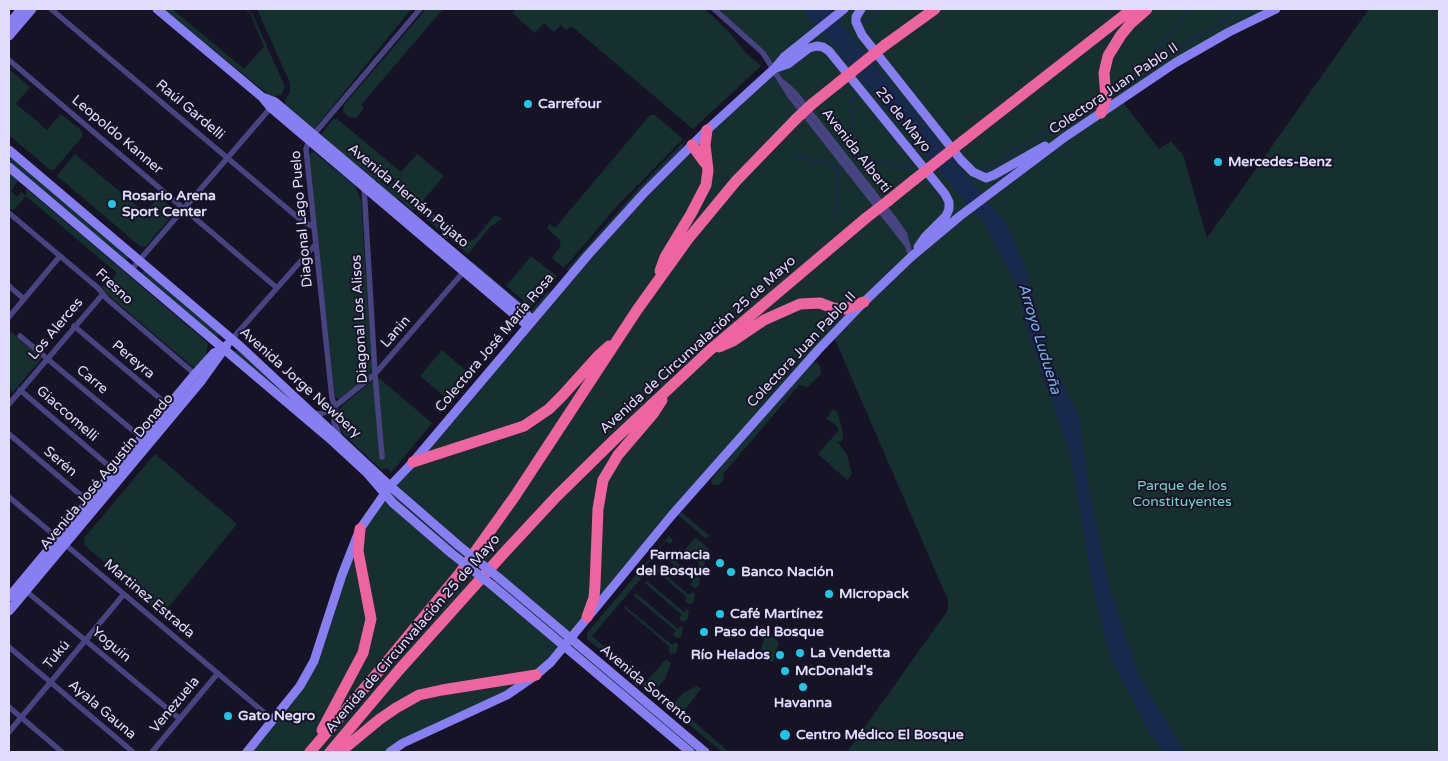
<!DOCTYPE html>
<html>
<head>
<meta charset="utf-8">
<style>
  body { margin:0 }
  #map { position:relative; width:1448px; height:761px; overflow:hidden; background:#171327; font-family:"Varela Round",sans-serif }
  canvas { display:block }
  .frame { position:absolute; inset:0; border:10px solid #e1dcfb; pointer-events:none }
</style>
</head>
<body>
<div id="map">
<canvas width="1448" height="761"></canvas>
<div class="frame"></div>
</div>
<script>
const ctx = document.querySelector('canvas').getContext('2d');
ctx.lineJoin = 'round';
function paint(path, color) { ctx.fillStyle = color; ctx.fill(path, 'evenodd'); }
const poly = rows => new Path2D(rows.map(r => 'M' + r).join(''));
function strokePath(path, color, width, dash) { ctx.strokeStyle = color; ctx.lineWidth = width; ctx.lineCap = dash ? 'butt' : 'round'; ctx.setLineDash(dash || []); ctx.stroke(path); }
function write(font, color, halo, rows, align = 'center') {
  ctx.font = font + ' "Varela Round",sans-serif'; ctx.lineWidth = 4; ctx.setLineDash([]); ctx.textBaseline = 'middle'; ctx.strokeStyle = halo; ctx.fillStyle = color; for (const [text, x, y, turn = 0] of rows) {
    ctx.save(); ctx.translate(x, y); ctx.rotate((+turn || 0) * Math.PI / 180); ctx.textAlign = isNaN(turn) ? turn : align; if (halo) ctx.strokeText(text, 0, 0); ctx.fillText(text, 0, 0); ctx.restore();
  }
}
const green = poly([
  [164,9,172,9,244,69,264,47,250,13,244,9,248,9,253,15,285,87,282,94,274,97,265,92],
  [257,9,411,9,315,128,312,129,288,109,285,104,285,100,290,92,290,83],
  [426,9,443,9,361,105,364,108,356,118,349,117,343,112,344,105],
  [516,9,705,9,731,34,745,52,761,66,693,129,575,29,571,27,566,30,561,25,554,32,544,23,535,33,512,13],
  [714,9,1276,9,1229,32,1121,100,1159,149,1171,141,1183,155,1207,238,1369,9,1439,9,1439,752,847,752,948,610,948,600,833,335,536,675,390,752,247,752,300,686,360,529,588,255,772,70,763,54],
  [9,69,30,87,16,104,32,117,47,130,61,114,82,131,82,137,54,170,49,169,9,135],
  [650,115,655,115,683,139,617,206,564,268,552,258,561,246,559,239,547,228,550,224,555,228],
  [336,118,401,172,417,154,444,176,415,210,410,209,399,199,394,198,377,184,379,182,376,180,374,182,321,135,332,120],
  [383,169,395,179,388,187,376,177],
  [685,140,683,147,569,272,566,270,637,190],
  [314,152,355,186,361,200,372,368,368,377,340,399,335,397,308,156,311,153],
  [75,154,145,213,159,197,176,211,146,246,141,247,57,176],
  [9,155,129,257,126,261,9,163],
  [9,173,18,181,11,191,17,197,21,192,26,196,26,189,27,189,208,343,206,355,196,367,193,367,108,295,101,286,108,284,117,273,26,196,13,211,9,208],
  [431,214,438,215,470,241,476,238,494,216,498,216,502,219,491,226,468,254,426,219],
  [531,256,557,276,531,307,506,286],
  [472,261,531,311,550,289,548,297,535,312,530,312,473,265],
  [144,270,220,333,216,338,141,274],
  [9,330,42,358,13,392,9,388],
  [238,350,343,446,235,354,235,351],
  [442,350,472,376,451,402,420,376],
  [812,362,817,363,820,366,821,372,820,375,808,387,799,385,723,474,724,479,719,485,713,485,711,480,724,463,810,363],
  [380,379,432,423,391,473,387,468,382,470,345,436,338,425,339,410,343,405,371,382],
  [833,409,837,412,842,429,843,440,838,442,847,455,852,474,847,480,818,454,839,430,834,423,826,419],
  [155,454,237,524,162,615,132,590,133,586,84,545,84,538],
  [679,512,682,513,709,535,709,537,705,538,679,516],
  [669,536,673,540,670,544,666,541,641,572,644,575,592,636,646,682,666,659,671,663,665,679,654,692,644,687,587,639,587,633],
  [694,538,696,538,709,549,703,569,698,567,699,562,685,550],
  [668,555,695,578,698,575,700,577,699,586,694,588,690,584,693,581,666,558],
  [658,568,689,595,693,592,695,594,693,603,689,604,685,601,687,598,656,570],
  [647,581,684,612,687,609,689,611,687,620,683,622,679,618,682,615,645,583],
  [636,593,678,629,681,626,683,628,681,637,677,638,673,635,676,631,634,596],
  [625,606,672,645,675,642,678,645,676,653,672,654,668,650,670,647,624,608],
  [766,632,779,642,773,663,760,653],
  [578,651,699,752,696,752,577,653],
  [697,686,701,689,683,712,729,752,722,752,678,715,671,706,683,693]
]);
const water = poly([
  [802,9,829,9,1006,223,1026,269,1049,357,1079,416,1088,485,1109,586,1139,676,1185,752,1164,752,1150,734,1109,654,1094,593,1070,453,1028,334,1017,285,985,225]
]);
const stream = poly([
  [863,24,882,9],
  [1141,69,1221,23,1241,9],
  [1118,87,1141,69,1189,9],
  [792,154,838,167],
  [853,155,851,101,856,96],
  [853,155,905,168,910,165],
  [982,171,1059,124,1071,119,1095,102],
  [837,217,838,167]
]);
const street = poly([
  [51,9,302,221,314,227],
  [714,9,763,53,790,96,908,246],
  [9,60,277,288],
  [784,83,795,93,897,223,904,233,911,257],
  [364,187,375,374,382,457],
  [9,213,98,288,107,299,196,375],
  [131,270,273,105],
  [9,286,24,299],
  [9,317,60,256],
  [74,326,170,407],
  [20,336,143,439],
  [232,339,315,245],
  [20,390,116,472],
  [9,404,103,294],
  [312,413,320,414,329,411,375,374,466,269],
  [9,434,91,504],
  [339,435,334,422,335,407,332,398,306,149,309,140,420,9],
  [9,497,273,720],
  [26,591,180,719],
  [9,647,133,752],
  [9,707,62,752],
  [9,732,124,594],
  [152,752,218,673]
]);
const secondary = poly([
  [157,9,262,97,270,107,528,326],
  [861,9,856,17,856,22,862,35,961,160,973,172,986,178,994,175,1045,146],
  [9,24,21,9],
  [9,36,32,9],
  [776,68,788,64,809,48,817,46,823,47,829,51,945,194,949,202,949,209,946,216,925,237,918,247],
  [265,98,275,102,533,320],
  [9,150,241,347,390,486,458,545],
  [9,167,329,438,367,473,393,503,451,553],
  [499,578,705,752],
  [493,586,690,752],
  [9,597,195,374,214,353,224,349],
  [9,611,202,380,227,345],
  [247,752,300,686,314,661,342,575,360,529,390,486,413,462,588,255,645,192,707,130,775,68,784,57,844,9],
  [390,752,403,743,507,695,536,675,551,662,672,515,818,350,864,302,911,257,960,216,1065,137,1175,63,1229,32,1276,9]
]);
const highway = poly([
  [885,45,935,9],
  [812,104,837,84],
  [1101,113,1106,98,1104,73,1108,56,1121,35,1131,23,1147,9],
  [963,141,1132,9],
  [692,145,705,163],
  [888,201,914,180],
  [660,271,665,257,691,214,706,185,708,170,705,145,707,130],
  [719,347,733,341,764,320,800,304,820,303,833,308,845,309,864,302],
  [413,462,524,426,549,409,562,396,599,355,609,346],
  [587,617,594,598,595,585,598,509,603,480,618,455,653,414,662,400],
  [322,730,363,653,371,619,358,551,360,529],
  [310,752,385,664,460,573,515,496,637,310,688,239,736,181,796,119],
  [330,752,399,670,503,554,556,497,615,439,710,350,866,218],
  [340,752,380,719,396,708,419,695,442,690,536,675]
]);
const secondaryBridge = poly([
  [458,545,499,578],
  [451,553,493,586]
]);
const highwayBridge = poly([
  [837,84,885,45],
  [796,119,812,104],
  [914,180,963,141],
  [866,218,888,201]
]);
const markers = [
  [528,104,5,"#1dc8e7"],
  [1218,162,5,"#1dc8e7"],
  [112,204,5,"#1dc8e7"],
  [720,563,5,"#1dc8e7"],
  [731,572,5,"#1dc8e7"],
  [829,594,5,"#1dc8e7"],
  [720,614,5,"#1dc8e7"],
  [704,632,5,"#1dc8e7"],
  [800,653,5,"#1dc8e7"],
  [780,655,5,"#1dc8e7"],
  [785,671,5,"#1dc8e7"],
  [803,687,5,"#1dc8e7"],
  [228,716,5,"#1dc8e7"],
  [785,735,6,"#1dc8e7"]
];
const streetNames = [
  ["Colectora Juan Pablo II",1114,89,-34],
  ["Raúl Gardelli",190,110,40],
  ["25 de Mayo",903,120,51],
  ["Leopoldo Kanner",117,135,40],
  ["Avenida Alberti",856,151,52],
  ["Avenida Hernán Pujato",408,196,40],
  ["Diagonal Lago Puelo",302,219,-95],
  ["Fresno",114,287,43],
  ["Diagonal Los Alisos",360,319,-93],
  ["Los Alerces",56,329,-50],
  ["Lanin",396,332,-49],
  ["Colectora José María Rosa",495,343,-50],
  ["Avenida de Circunvalación 25 de Mayo",698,345,-42],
  ["Colectora Juan Pablo II",802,350,-47],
  ["Pereyra",133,360,40],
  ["Carre",92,380,40],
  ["Avenida Jorge Newbery",300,383,42],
  ["Giaccomelli",67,414,41],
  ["Serén",60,462,40],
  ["Avenida José Agustín Donado",107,472,-50],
  ["Martinez Estrada",149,599,40],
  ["Avenida de Circunvalación 25 de Mayo",413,634,-49],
  ["Yoguin",111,645,40],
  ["Tukú",57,655,-50],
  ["Avenida Sorrento",646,685,40],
  ["Venezuela",175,705,-50],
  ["Ayala Gauna",102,710,40]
];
const poiNames = [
  ["Carrefour",538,104],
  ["Mercedes-Benz",1228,162],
  ["Rosario Arena",122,196],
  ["Sport Center",122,212],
  ["Farmacia",710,555,"right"],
  ["del Bosque",710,571,"right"],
  ["Banco Nación",741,572],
  ["Micropack",839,594],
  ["Café Martínez",730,614],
  ["Paso del Bosque",714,632],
  ["La Vendetta",810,653],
  ["Río Helados",770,655,"right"],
  ["McDonald's",795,671],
  ["Havanna",803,703,"center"],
  ["Gato Negro",238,716],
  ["Centro Médico El Bosque",796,735]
];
const parkNames = [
  ["Parque de los",1182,486],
  ["Constituyentes",1182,502]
];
const waterNames = [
  ["Arroyo Ludueña",1039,339,73]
];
paint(green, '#163030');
paint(water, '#17294c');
strokePath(stream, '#17294c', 2);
strokePath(street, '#484381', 5.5);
strokePath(secondary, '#867ef1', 9);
strokePath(highway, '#ee64a0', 11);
strokePath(secondaryBridge, '#867ef1', 9);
strokePath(highwayBridge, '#ee64a0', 11);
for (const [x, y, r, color] of markers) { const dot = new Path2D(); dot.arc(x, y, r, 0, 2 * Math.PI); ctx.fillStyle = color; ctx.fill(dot); strokePath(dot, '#171327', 2); }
write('14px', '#e1dcfb', '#171327', streetNames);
write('bold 14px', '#e1dcfb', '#171327', poiNames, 'left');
write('14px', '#6fd5c0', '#171327', parkNames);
write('italic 15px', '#76b1f0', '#171327', waterNames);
</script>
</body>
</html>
